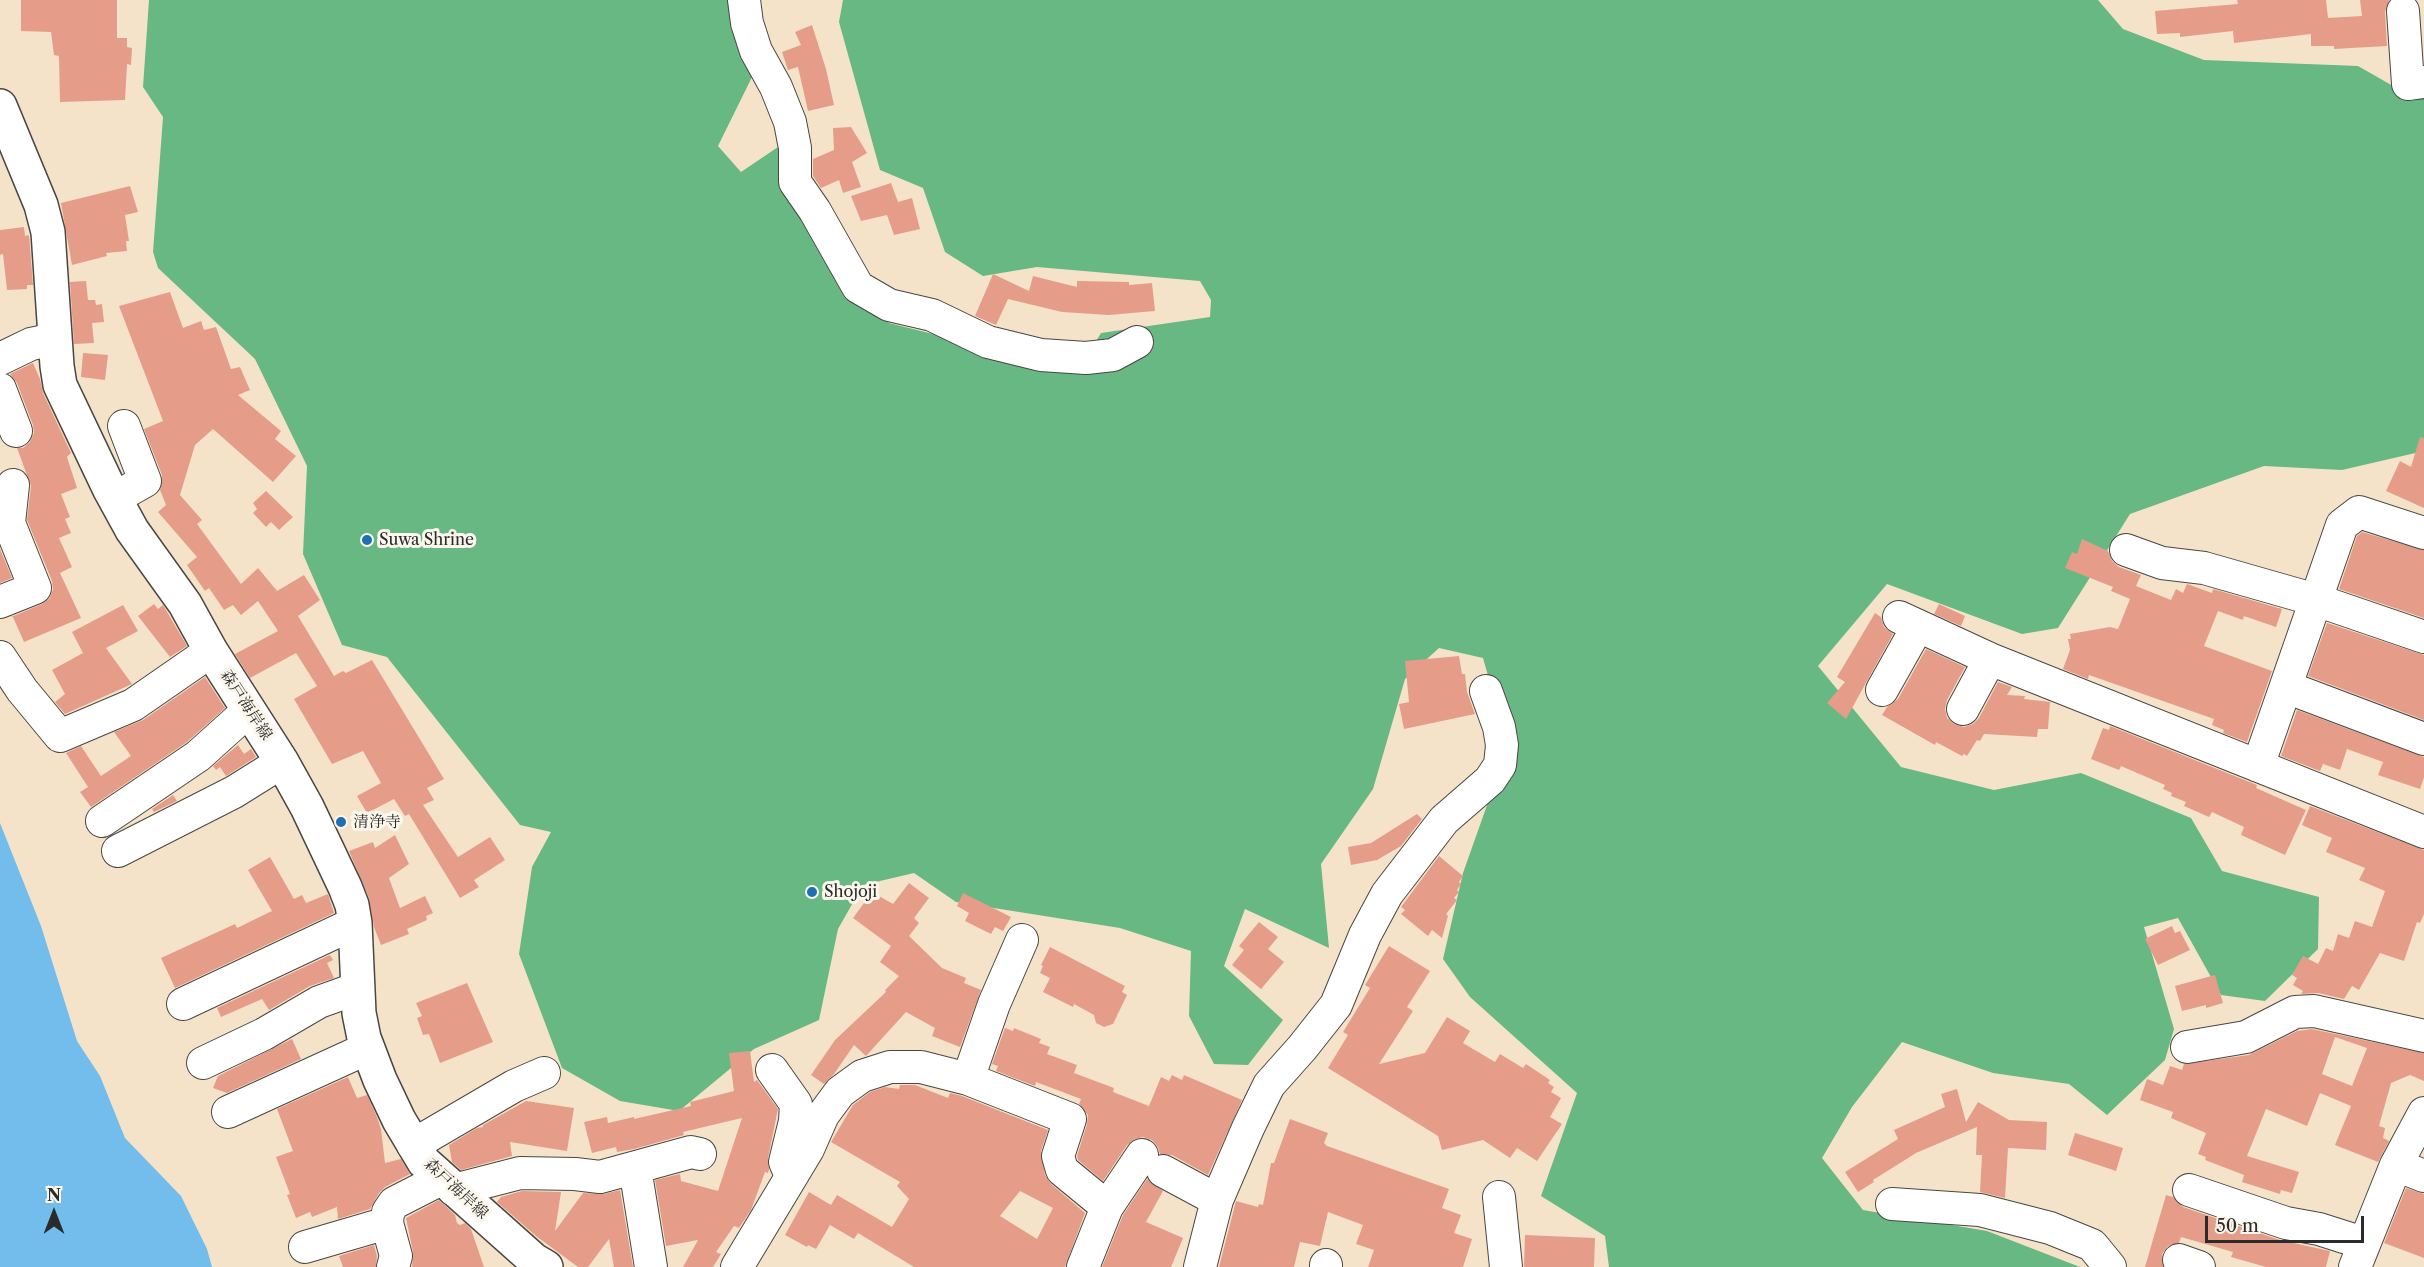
<!DOCTYPE html>
<html>
<head>
<meta charset="utf-8">
<style>
  body { margin:0 }
  #map { position:relative; width:2424px; height:1267px; overflow:hidden; background:#f5e3c9; font-family:"Libre Caslon Text",serif }
  canvas { display:block }
  .north { position:absolute; left:24px; top:1183px; width:60px; height:60px; -webkit-text-stroke:4px #fbf7ec; paint-order:stroke; rotate:0deg; font-size:16px; font-weight:700; line-height:24px; text-align:center; color:#2b2b2b }
  .north::after { content:''; display:block; margin:auto; width:21px; height:27px; background:#2b2b2b; clip-path:polygon(50% 0,100% 100%,50% 72%,0 100%) }
  .scale { position:absolute; left:2205px; top:1216px; width:159px; height:27px; box-sizing:border-box; border:3px solid #2b2b2b; border-top:0; padding-left:8px; font-size:18px; line-height:21px; white-space:nowrap; color:#2b2b2b; -webkit-text-stroke:4px #fbf7ec; paint-order:stroke }
</style>
</head>
<body>
<div id="map">
<canvas width="2424" height="1267"></canvas>
<div class="north">N</div>
<div class="scale">50 m</div>
</div>
<script>
const ctx = document.querySelector('canvas').getContext('2d');
ctx.lineJoin = 'round';
function paint(path, color) { ctx.fillStyle = color; ctx.fill(path, 'evenodd'); }
const poly = rows => new Path2D(rows.map(r => 'M' + r).join(''));
function strokePath(path, color, width, dash) { ctx.strokeStyle = color; ctx.lineWidth = width; ctx.lineCap = dash ? 'butt' : 'round'; ctx.setLineDash(dash || []); ctx.stroke(path); }
function write(font, color, halo, rows, align = 'center') {
  ctx.font = font + ' "Libre Caslon Text","Noto Serif JP",serif'; ctx.lineWidth = 6; ctx.setLineDash([]); ctx.textBaseline = 'middle'; ctx.strokeStyle = halo; ctx.fillStyle = color; for (const [text, x, y, turn = 0] of rows) {
    ctx.save(); ctx.translate(x, y); ctx.rotate((+turn || 0) * Math.PI / 180); ctx.textAlign = isNaN(turn) ? turn : align; if (halo) ctx.strokeText(text, 0, 0); ctx.fillText(text, 0, 0); ctx.restore();
  }
}
const forest = poly([
  [149,0,739,0,755,71,718,146,741,172,778,147,848,247,889,323,1037,360,1082,365,1101,333,1210,317,1211,300,1200,281,1037,267,983,276,945,252,923,188,880,170,839,22,843,0,2098,0,2123,29,2204,60,2358,66,2414,98,2424,96,2424,451,2342,470,2264,466,2130,514,2058,628,2022,634,1887,584,1818,666,1901,767,1994,790,2081,773,2191,818,2222,871,2319,897,2318,949,2265,1001,2221,995,2178,918,2144,927,2174,1029,2165,1060,2107,1115,2069,1084,1993,1073,1902,1042,1852,1107,1822,1158,1863,1210,1987,1231,2080,1267,1609,1267,1605,1236,1541,1196,1577,1093,1470,997,1443,959,1463,873,1508,746,1483,658,1439,648,1405,679,1373,789,1321,864,1329,948,1245,909,1224,966,1283,1020,1248,1065,1214,1064,1189,1016,1191,951,1120,928,956,902,914,873,863,885,838,929,819,1020,754,1049,679,1111,620,1101,562,1068,519,954,532,867,551,832,520,825,387,657,342,645,303,554,307,466,255,359,158,268,153,252,163,117,143,87]
]);
const water = poly([
  [0,823,41,926,77,1041,100,1076,125,1138,181,1196,207,1249,212,1267,0,1267]
]);
const building = poly([
  [21,0,117,0,117,38,127,38,127,47,132,48,131,65,127,64,125,100,60,102,59,56,54,55,51,32,21,31],
  [2237,0,2326,0,2328,18,2362,16,2360,0,2389,0,2385,12,2387,46,2334,49,2334,46,2311,46,2311,34,2234,43,2233,31,2180,37,2180,33,2157,34,2155,11,2238,4],
  [812,25,826,69,834,105,808,111,798,67,788,70,782,52,801,45,795,32],
  [851,127,867,153,852,162,861,187,843,193,839,180,821,188,813,176,813,159,834,150,833,128],
  [891,183,898,202,912,198,920,229,894,235,887,215,861,221,851,196],
  [130,186,138,212,125,215,129,241,126,241,127,251,106,253,107,256,72,265,61,203],
  [24,227,25,236,29,235,33,285,27,285,27,289,7,290,3,254,0,255,0,230],
  [993,274,1029,291,1033,276,1077,287,1077,281,1129,282,1129,285,1152,283,1155,311,1109,315,1062,312,1008,299,996,325,975,316],
  [86,281,88,300,95,300,96,305,102,304,104,322,92,323,94,343,74,344,70,282],
  [170,292,183,328,201,321,204,330,216,327,231,369,240,367,250,390,238,395,281,431,275,439,296,456,273,482,213,429,195,445,180,495,202,520,197,524,241,584,258,568,277,591,304,575,320,600,298,616,334,676,343,671,346,673,372,660,444,779,427,788,434,800,423,805,458,857,490,837,505,860,474,880,479,887,460,898,409,814,405,816,394,799,367,813,357,796,381,783,363,751,332,764,294,699,317,686,296,653,250,678,235,654,278,631,258,601,241,615,233,605,224,610,209,588,205,591,187,565,197,557,158,512,166,505,160,490,162,475,144,429,163,421,119,306],
  [83,353,108,355,105,380,81,377],
  [33,363,40,379,43,393,71,453,67,457,77,488,61,494,70,517,65,519,71,533,59,538,72,567,60,573,81,618,24,642,13,617,11,617,42,604,49,599,53,590,52,581,27,520,31,486,17,448,23,448,30,442,34,433,33,425,17,383,10,374],
  [2420,437,2424,438,2424,508,2386,491,2400,461,2411,467],
  [266,491,293,517,279,530,271,522,266,527,253,513,257,509,253,503],
  [2362,532,2424,550,2424,618,2339,589,2357,536],
  [2082,539,2108,551,2112,561,2119,567,2141,575,2136,586,2171,600,2176,589,2183,593,2187,584,2212,593,2213,589,2282,609,2276,627,2244,616,2243,620,2218,611,2204,646,2272,671,2247,742,2223,733,2224,730,2212,725,2214,719,2089,675,2088,679,2063,669,2070,650,2068,639,2071,639,2070,634,2110,627,2118,629,2130,599,2111,591,2113,587,2065,568,2072,552,2077,554],
  [0,549,12,578,0,583],
  [154,604,158,609,163,605,187,646,170,657,138,616],
  [1939,604,1965,616,1961,626,1934,614],
  [123,605,138,631,106,648,132,684,65,714,55,702,65,694,52,670,83,653,72,632],
  [1875,613,1881,617,1884,627,1893,634,1846,719,1827,703,1845,682,1837,677],
  [2327,623,2424,655,2424,720,2308,676],
  [1926,649,1965,667,1947,700,1945,709,1947,718,1954,724,1964,727,1973,724,1979,718,1998,682,2012,687,2007,695,2025,696,2024,699,2050,702,2048,729,2038,729,2037,737,1984,734,1980,741,1977,740,1967,756,1964,754,1962,756,1936,742,1935,745,1882,715,1887,707,1898,699],
  [1459,656,1462,674,1465,674,1467,692,1475,714,1404,729,1399,704,1409,702,1405,661],
  [205,677,225,708,187,742,91,807,80,792,88,787,66,753,81,746,101,776,131,756,114,732,143,720],
  [2297,710,2424,757,2424,777,2420,789,2378,775,2383,762,2347,749,2340,770,2323,764,2320,771,2281,756],
  [2110,726,2257,785,2256,788,2306,810,2285,855,2241,835,2244,827,2212,812,2209,817,2184,806,2186,802,2171,796,2172,793,2163,789,2165,785,2121,766,2119,770,2091,759,2103,728,2109,730],
  [238,745,244,754,251,749,256,757,226,776,220,767,216,770,213,766],
  [173,795,177,801,154,812,152,809],
  [2310,806,2424,850,2424,914,2420,923,2417,922,2404,961,2380,953,2359,990,2352,986,2344,999,2318,993,2301,994,2303,991,2293,985,2297,978,2292,975,2303,956,2318,964,2326,948,2333,951,2338,934,2349,938,2355,921,2372,927,2385,891,2359,880,2365,868,2326,852,2332,838,2302,825],
  [1417,814,1422,819,1401,846,1377,860,1351,865,1348,847,1371,843],
  [395,835,409,864,389,878,400,908,425,896,433,913,426,916,427,920,407,929,409,934,381,945,374,927,369,898,349,851,373,842,375,848],
  [1439,856,1463,876,1459,882,1461,884,1457,890,1459,892,1454,898,1457,900,1446,914,1448,916,1442,938,1432,930,1428,936,1401,914,1405,910,1401,907],
  [270,857,294,899,302,895,306,903,328,894,334,913,175,988,161,958,235,924,237,928,272,911,248,870],
  [909,883,929,898,914,918,919,923,909,936,942,968,966,978,964,983,981,990,960,1047,932,1036,935,1028,906,1012,866,1056,854,1045,834,1074,824,1084,811,1075,835,1040,886,992,885,990,899,976,880,962,891,946,853,918,872,892,893,904],
  [963,893,1011,917,1003,931,995,927,991,934,965,921,969,913,957,906],
  [1259,922,1278,937,1268,949,1284,962,1261,989,1232,965,1244,950,1239,946],
  [2172,926,2175,933,2180,931,2190,950,2158,965,2145,939],
  [1389,946,1430,971,1407,1007,1413,1011,1379,1064,1425,1053,1447,1017,1470,1031,1463,1043,1495,1062,1500,1054,1523,1068,1526,1064,1550,1080,1548,1083,1554,1087,1551,1092,1561,1098,1550,1117,1562,1124,1537,1161,1517,1148,1510,1158,1483,1140,1442,1150,1438,1136,1328,1068,1348,1035,1343,1032,1370,988,1365,985],
  [1050,947,1125,986,1122,992,1127,995,1113,1024,1104,1027,1096,1023,1094,1015,1074,1004,1073,1007,1043,992,1050,978,1040,973,1043,966,1041,965],
  [330,955,333,960,327,963,334,978,310,986,269,1010,262,999,221,1017,217,1008],
  [2215,975,2223,1003,2206,1008,2206,1005,2182,1011,2175,986],
  [467,983,493,1042,440,1063,429,1034,423,1035,417,1018,422,1016,416,1003],
  [1005,1028,1013,1031,1014,1028,1041,1039,1039,1043,1050,1047,1047,1054,1077,1065,1074,1073,1114,1088,1113,1092,1149,1106,1161,1077,1169,1081,1172,1075,1182,1080,1184,1075,1242,1100,1208,1175,1172,1155,1160,1154,1158,1147,1152,1140,1143,1137,1135,1139,1127,1145,1103,1181,1078,1160,1077,1156,1087,1124,1088,1115,1079,1104,1081,1099,1036,1082,1035,1086,996,1071,998,1066,992,1064],
  [2312,1029,2424,1053,2424,1081,2410,1075,2391,1083,2379,1126,2385,1128,2383,1138,2389,1141,2378,1162,2335,1145,2351,1106,2320,1093,2307,1126,2266,1109,2247,1156,2299,1172,2292,1193,2281,1190,2280,1194,2242,1182,2244,1175,2205,1160,2206,1157,2198,1154,2206,1133,2171,1118,2173,1112,2140,1100,2147,1079,2163,1085,2170,1066,2182,1070,2184,1064,2249,1055,2297,1031],
  [2335,1037,2367,1048,2352,1086,2322,1074],
  [292,1039,301,1059,227,1093,213,1088,218,1076],
  [750,1051,754,1082,757,1080,778,1109,768,1158,769,1170,768,1173,765,1172,751,1210,739,1228,734,1226,716,1252,721,1254,713,1267,683,1267,698,1240,666,1246,655,1180,680,1174,681,1181,718,1191,742,1118,683,1132,684,1135,634,1149,617,1152,616,1147,592,1153,584,1122,607,1117,608,1123,634,1117,634,1119,691,1106,690,1102,734,1091,729,1053],
  [348,1077,357,1098,367,1095,377,1117,381,1129,385,1163,401,1159,410,1174,385,1187,379,1193,370,1209,338,1219,337,1207,312,1217,310,1212,296,1218,287,1195,290,1194,276,1157,293,1151,277,1109],
  [900,1085,915,1085,948,1098,950,1093,962,1096,1048,1130,1041,1151,1045,1175,1051,1184,1085,1213,1065,1267,914,1267,858,1233,854,1239,830,1225,816,1249,808,1245,807,1247,785,1235,809,1192,831,1205,837,1195,892,1227,909,1199,897,1186,900,1182,831,1142,853,1105,870,1092,885,1087,899,1089],
  [1020,1191,1053,1208,1037,1239,1000,1216],
  [1957,1089,1966,1122,1978,1102,2009,1120,2047,1122,2046,1150,2008,1148,2005,1198,1980,1192,1982,1155,1976,1155,1977,1127,1916,1153,1873,1180,1874,1182,1858,1192,1845,1172,1898,1139,1894,1130,1945,1107,1941,1094],
  [526,1101,574,1108,567,1151,510,1142,512,1156,461,1170,452,1162,449,1145,477,1128,483,1127,483,1125],
  [1290,1119,1328,1133,1324,1143,1327,1146,1449,1189,1442,1208,1461,1215,1454,1233,1472,1239,1463,1267,1368,1267,1374,1250,1356,1244,1363,1225,1328,1212,1320,1246,1300,1242,1294,1267,1219,1267,1236,1201,1258,1207,1259,1204,1263,1205,1271,1163,1274,1163],
  [2075,1133,2123,1148,2116,1171,2068,1155],
  [1147,1179,1163,1191,1146,1222,1183,1238,1171,1267,1102,1267,1123,1215],
  [2406,1188,2424,1194,2424,1258,2384,1243],
  [620,1190,633,1267,614,1267,609,1239,588,1267,578,1267,536,1236,497,1202,501,1197,522,1191,561,1192,555,1231,583,1193,604,1194],
  [2166,1195,2173,1197,2183,1207,2280,1240,2330,1251,2326,1267,2266,1267,2231,1257,2233,1252,2181,1237,2179,1243,2168,1246,2162,1254,2163,1267,2145,1267],
  [439,1200,455,1215,457,1223,460,1225,465,1223,471,1229,484,1267,412,1267,413,1252,406,1218],
  [1525,1235,1595,1238,1594,1267,1524,1267],
  [374,1245,377,1256,376,1267,343,1267,339,1256]
]);
const minor = poly([
  [744,0,747,23,756,51,776,87,790,122,795,148,795,182,815,211,858,287,889,305,932,315,988,342,1041,355,1086,358,1113,355,1137,342],
  [2403,11,2408,84,2424,82],
  [0,359,31,344,55,339],
  [0,389,16,431],
  [115,498,145,481,124,426],
  [2126,550,2162,563,2204,568,2316,600,2424,637],
  [0,602,35,588,9,523,13,485],
  [1899,617,1990,659,2424,832],
  [0,657,22,690,60,736,133,705,211,651],
  [2286,687,2424,739],
  [1882,690,1918,626],
  [1963,709,1990,659],
  [2258,766,2342,525,2359,512,2424,533],
  [102,821,198,756,249,710],
  [118,851,234,792,282,762],
  [183,1004,355,923],
  [2187,1047,2246,1037,2295,1012,2314,1011,2424,1036],
  [203,1063,264,1034,319,1002,358,988],
  [772,1070,796,1104,795,1121,785,1162,788,1169],
  [968,1079,994,1004,1022,940],
  [228,1112,368,1048],
  [413,1145,514,1086,544,1073],
  [2396,1165,2424,1176],
  [635,1168,651,1267],
  [1163,1171,1217,1200],
  [454,1190,520,1173,575,1174,600,1177,691,1152,700,1154],
  [2189,1190,2286,1223,2319,1229,2363,1243],
  [1499,1197,1506,1267],
  [1892,1204,1980,1210,2050,1228,2092,1245,2110,1267],
  [305,1247,387,1223],
  [2179,1260,2199,1267],
  [393,1267,396,1256,387,1223,388,1212,394,1203,441,1179],
  [737,1267,808,1149,823,1115,840,1092,862,1076,890,1067,921,1067,968,1079,1070,1119,1058,1156,1062,1170,1107,1207],
  [1083,1267,1107,1207,1142,1155],
  [1200,1267,1217,1200,1248,1128,1269,1085,1302,1048,1336,1005,1365,935,1387,894,1444,820,1490,780,1500,765,1502,745,1499,727,1486,691],
  [1326,1267,1326,1265],
  [2355,1267,2396,1165,2424,1113]
]);
const major = poly([
  [0,106,41,205,48,232,57,366,60,385,109,488,132,530,185,604,211,651,282,762,307,807,345,887,352,905,355,923,359,1013,364,1038,380,1080,399,1120,424,1162,534,1260,546,1267]
]);
const markers = [
  [367,540,6,"#1f6fb2"],
  [341,822,6,"#1f6fb2"],
  [812,892,6,"#1f6fb2"]
];
const poiNames = [
  ["Suwa Shrine",379,540],
  ["清浄寺",353,822],
  ["Shojoji",824,892]
];
const streetNames = [
  ["森戸海岸線",246,705,57],
  ["森戸海岸線",456,1189,43]
];
paint(forest, '#68b884');
paint(water, '#72bdeb');
paint(building, '#e59d8a');
strokePath(minor, '#494743', 34);
strokePath(major, '#494743', 36);
strokePath(minor, '#fff', 32);
strokePath(major, '#fff', 33);
for (const [x, y, r, color] of markers) { const dot = new Path2D(); dot.arc(x, y, r, 0, 2 * Math.PI); ctx.fillStyle = color; ctx.fill(dot); strokePath(dot, '#fbf7ec', 2); }
write('16px', '#2b2b2b', '#fbf7ec', poiNames, 'left');
write('16px', '#2b2b2b', '#fbf7ec', streetNames);
</script>
</body>
</html>
